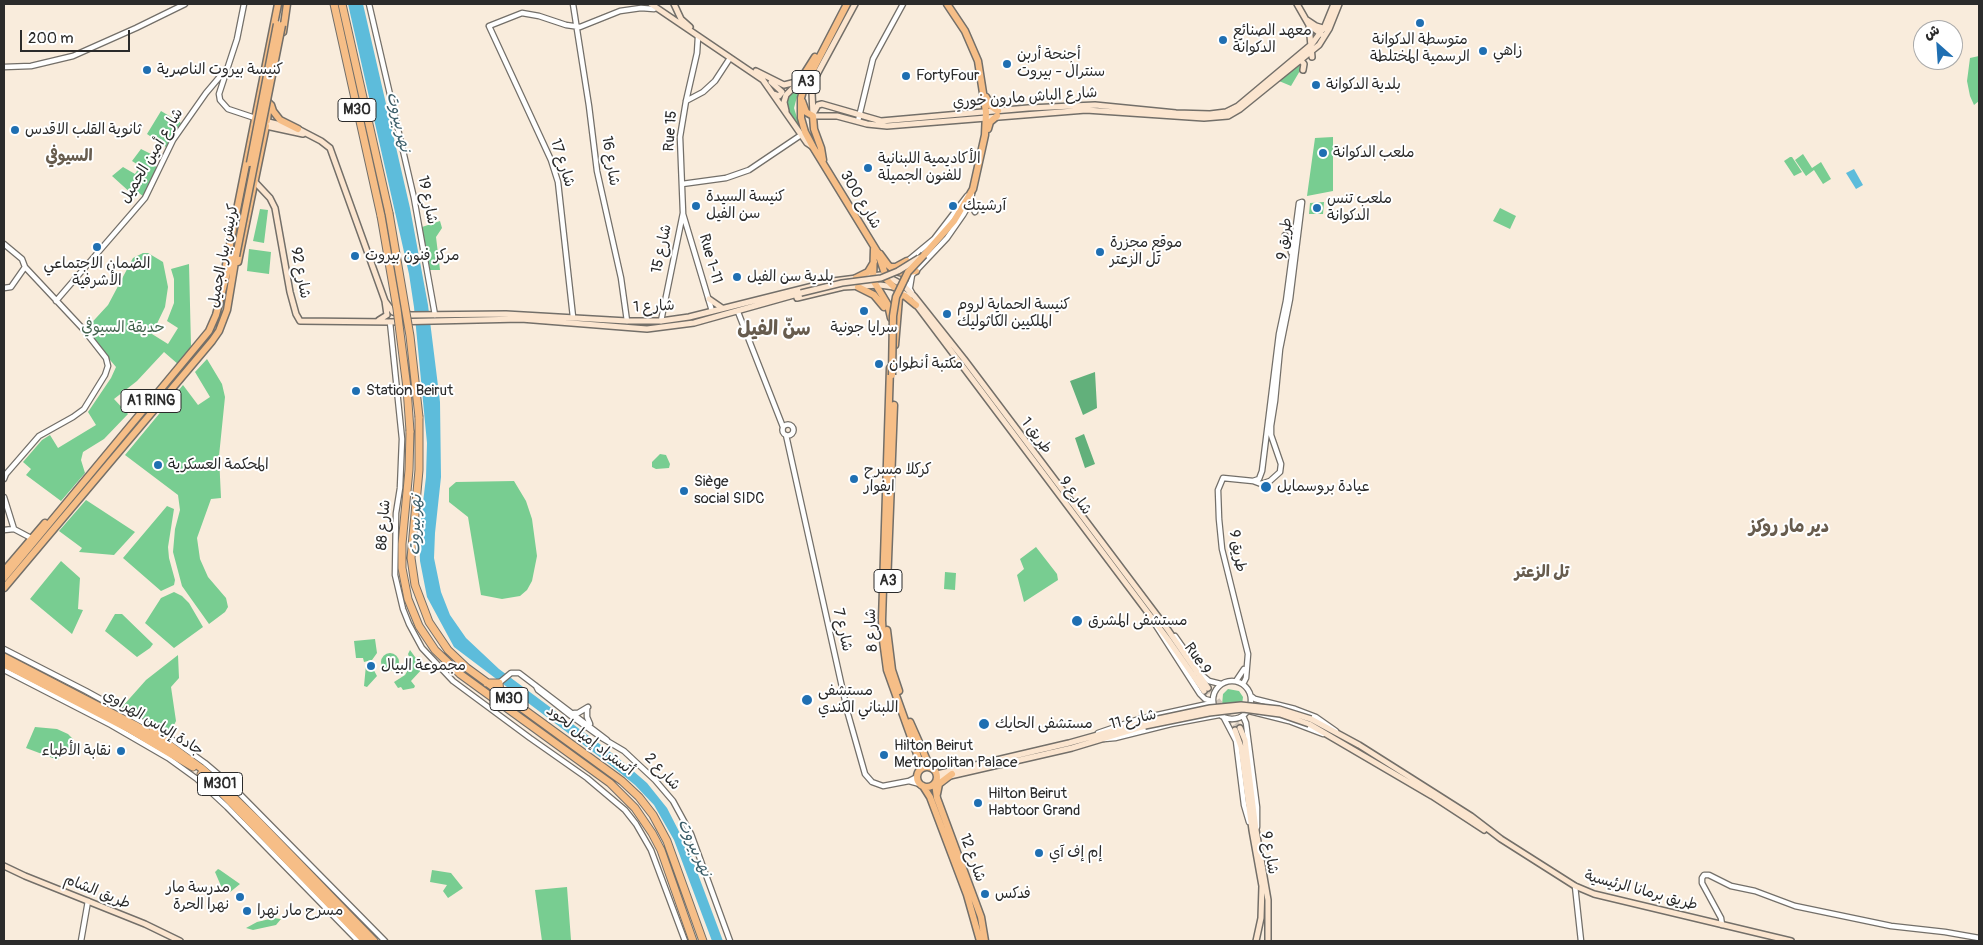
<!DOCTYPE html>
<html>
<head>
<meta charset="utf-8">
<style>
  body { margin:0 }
  #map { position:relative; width:1983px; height:945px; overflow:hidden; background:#f9ecdc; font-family:Pangolin,"Playpen Sans Arabic",sans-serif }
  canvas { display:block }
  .frame { position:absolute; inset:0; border:5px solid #2b2b2b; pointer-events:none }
  .north { position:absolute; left:1913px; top:20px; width:50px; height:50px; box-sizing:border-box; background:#fff; border:1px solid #aaa; border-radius:50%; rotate:334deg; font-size:14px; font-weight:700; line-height:20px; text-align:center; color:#2b2b2b }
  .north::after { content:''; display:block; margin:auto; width:18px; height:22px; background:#1f6fb2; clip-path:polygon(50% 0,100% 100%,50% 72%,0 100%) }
  .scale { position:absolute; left:20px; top:30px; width:110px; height:22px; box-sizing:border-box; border:2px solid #2b2b2b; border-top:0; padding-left:6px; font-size:15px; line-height:18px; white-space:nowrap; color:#2b2b2b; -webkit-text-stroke:4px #fff; paint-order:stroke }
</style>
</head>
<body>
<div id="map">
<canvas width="1983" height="945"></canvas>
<div class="frame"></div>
<div class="north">ش</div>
<div class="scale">200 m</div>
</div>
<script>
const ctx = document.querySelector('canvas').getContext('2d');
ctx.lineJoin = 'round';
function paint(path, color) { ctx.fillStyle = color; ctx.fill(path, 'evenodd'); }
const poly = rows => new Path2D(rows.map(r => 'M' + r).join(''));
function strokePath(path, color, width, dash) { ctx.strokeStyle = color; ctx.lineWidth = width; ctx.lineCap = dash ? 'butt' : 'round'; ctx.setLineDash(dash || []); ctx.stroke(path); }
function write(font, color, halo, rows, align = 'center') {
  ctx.font = font + ' Pangolin,"Playpen Sans Arabic",sans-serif'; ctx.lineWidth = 4; ctx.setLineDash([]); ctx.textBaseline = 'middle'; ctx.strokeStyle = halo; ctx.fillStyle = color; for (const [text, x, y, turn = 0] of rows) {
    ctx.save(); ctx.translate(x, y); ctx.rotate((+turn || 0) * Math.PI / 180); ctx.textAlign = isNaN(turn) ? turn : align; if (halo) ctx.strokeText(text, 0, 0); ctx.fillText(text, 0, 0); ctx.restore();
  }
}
const green = poly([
  [1979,56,1979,101,1974,105,1970,96,1967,81,1970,58],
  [1300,64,1301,69,1291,86,1279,81,1296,66],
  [800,85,794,108,802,134,786,105,787,98],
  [161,111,181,123,166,147,147,134],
  [1333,137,1333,191,1307,196,1315,138],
  [141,149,151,154,146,162,157,167,143,196,136,191,133,195,112,176,123,167,135,174,140,166,132,161],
  [1803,154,1812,168,1821,162,1831,179,1823,184,1814,170,1806,176,1795,160],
  [1790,157,1792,157,1802,172,1794,176,1784,161],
  [1324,202,1323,214,1309,214,1310,203],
  [1500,208,1516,216,1510,229,1493,221],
  [260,209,268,210,264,243,253,241],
  [440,221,442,228,436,237,440,270,430,270,422,227],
  [249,249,271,252,269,274,247,271],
  [143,253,148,253,163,262,168,287,165,307,152,334,168,344,178,328,167,321,174,303,174,279,171,269,189,264,191,346,179,365,164,352,137,381,114,399,128,414,104,439,83,452,81,460,85,473,61,501,26,475,31,469,23,462,42,440,50,435,58,448,96,425,88,412,111,378,116,367,85,330,108,305,133,258],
  [207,359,222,384,225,397,219,456,221,498,211,499,197,538,200,559,208,577,226,598,228,607,225,612,209,624,182,586,173,552,175,529,180,510,178,495,125,455,183,385,198,405,210,397,195,372],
  [660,454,666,455,670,464,669,468,656,469,652,467,652,462],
  [514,481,526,501,532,519,537,556,532,581,527,590,520,596,502,599,481,595,468,517,449,502,449,488,456,482],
  [86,500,135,532,114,555,79,552,82,548,59,531],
  [167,506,174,509,168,547,169,558,175,580,174,585,161,591,123,558],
  [1036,547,1057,574,1058,580,1024,602,1017,575,1024,569,1020,559],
  [61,561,80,578,78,609,83,610,72,634,30,599],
  [945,572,956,573,955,590,944,589],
  [174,592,182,596,189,603,203,627,174,648,145,623,161,598],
  [115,614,122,614,153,644,150,648,137,657,105,631],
  [375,639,377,653,372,660,364,662,363,658,356,658,354,641],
  [410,650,423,668,411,681,415,686,414,688,403,690,401,687,398,688,394,682,405,675,409,668,410,659,408,654],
  '381 662a9 9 0 1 1 18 0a9 9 0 1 1-18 0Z',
  [178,655,179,678,171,687,176,721,169,735,122,707,146,680],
  [366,665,371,665,377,676,367,687,364,686],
  [1228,689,1239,691,1243,697,1242,705,1222,705,1223,694],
  [35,727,57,729,68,734,73,739,70,748,65,748,62,750,58,760,26,748],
  [218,869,220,870,240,884,229,893,221,886,215,872],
  [432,870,451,873,463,888,448,898,443,891,447,885,430,882],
  [567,887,571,940,542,941,535,890],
  [274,918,281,919,276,925,253,930,246,928,257,922]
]);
const forest = poly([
  [1095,372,1097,408,1083,415,1070,381],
  [1084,434,1095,464,1085,468,1075,438]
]);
const water = poly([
  [348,4,363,4,410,208,428,305,440,402,441,477,435,533,434,558,441,592,450,615,466,638,499,669,617,757,647,783,667,808,690,853,723,941,712,941,674,840,654,805,635,785,609,764,454,647,427,597,420,561,419,537,426,477,427,443,414,307,409,274],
  [1854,169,1863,185,1856,189,1846,173]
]);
const secondaryTunnel = poly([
  [1208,688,1240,728],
  [1204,691,1235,730]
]);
const tertiary = poly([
  [244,4,237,39,219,94,220,100,228,109,255,118],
  [369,4,414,198,435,315],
  [573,4,589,106,597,171,621,278,627,321],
  [4,67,31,66,73,56,136,28,185,4],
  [686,101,703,92,715,81,730,58],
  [858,121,873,59,903,4],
  [682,184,726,178,749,170,801,135],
  [970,203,975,212],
  [683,214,712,311],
  [1285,235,1289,241,1291,252],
  [4,244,22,259,25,267,11,287,4,288],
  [905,263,934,239,967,196],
  [904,278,912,293],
  [910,287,912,275,947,238,963,215,970,203,972,194],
  [56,301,145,198,173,140,206,93,228,67],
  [738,312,783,427],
  [573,317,558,182,551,160,489,26,522,13,539,16,566,25,580,27,620,11,641,8,654,9],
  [661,321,683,213,680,137,686,101,697,53,698,37],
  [390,322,402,439,400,488,396,513,395,575,403,609,409,624,422,648,453,681,530,738,587,778,625,810,636,824,651,850,685,941],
  '782.5 430a5.5 5.5 0 1 1 11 0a5.5 5.5 0 1 1-11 0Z',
  [786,435,848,714,865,774,872,782,883,786,909,781,917,777],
  [4,479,6,474,39,436,73,417,84,409,105,375,108,366,106,358,84,330,25,267],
  [4,497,14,529],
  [4,530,14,529,31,538],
  [1153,621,1200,694,1205,699,1212,701],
  [1175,636,1203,676,1209,681,1221,684],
  [4,649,86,691,157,730],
  [4,670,111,725,168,758,197,779,227,807,358,941],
  '1213 700a19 19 0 1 1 38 0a19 19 0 1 1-38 0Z',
  [1236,681,1244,669],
  [499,683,511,673,519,673,607,740],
  [1243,684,1246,678,1248,654,1222,549,1219,519,1218,490,1223,478,1253,481,1261,484,1270,481,1280,472,1281,464,1271,435,1271,426,1275,401,1280,349,1290,299,1302,202,1299,203,1286,301,1279,334,1262,471,1259,479,1253,481],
  [536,686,538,690,571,716,602,738,624,751,655,780,673,801,691,834,730,941],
  [1251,696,1255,699,1295,709,1316,717,1336,731],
  [587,709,587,717,590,724],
  [1249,711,1289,721,1323,734],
  [574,713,578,713,588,707],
  [1243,716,1246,723,1257,807,1257,827],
  [1224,718,1236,741,1244,805,1249,822],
  [1098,733,1139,719,1212,703],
  [166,735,205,763,232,786,385,941],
  [1104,739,1115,738,1171,724,1219,715],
  [909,781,920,784],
  [1575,886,1581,941],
  [1722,925,1721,918,1702,883,1702,878,1704,875,1709,875,1731,886,1755,891,1795,906,1891,926,1945,932,1979,938],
  [81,941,88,901]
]);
const secondary = poly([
  [651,4,763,80,807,143,813,147],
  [674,4,681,19,690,27],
  [855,4,814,80,812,92,813,116,837,116,867,124,887,126,1086,110,1204,118,1228,116,1240,109,1319,45,1329,29,1339,4],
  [1297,4,1309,25,1321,34],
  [1307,20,1316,26,1326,29],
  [1309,25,1312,57],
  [1300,59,1304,64,1303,70],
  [756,71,784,85,796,82,803,76],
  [771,82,782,92,779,96,774,94],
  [786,111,784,102,786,95,800,81],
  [814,112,818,105,822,104,881,121,1028,108,1095,105,1176,113,1210,114,1226,112,1238,106,1312,44,1325,26,1334,4],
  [264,121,298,129,321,141,330,148,385,301,387,315,379,320],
  [266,126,303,134],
  [255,182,270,198,275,208,290,292,296,314,300,321,390,322,521,319,647,329,694,323,801,293],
  [797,298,843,287,880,285,894,287,909,297],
  [709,299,722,308],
  [385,301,393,312,411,315,506,314,627,321,661,321,689,317,833,281,880,275,890,278,903,285,914,296,964,359,1168,630,1208,688],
  [915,303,1167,638,1204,691],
  [1311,719,1359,745,1408,776,1471,816,1501,839,1575,886,1594,894,1791,941],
  [1309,724,1432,796,1484,830],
  [1240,728,1245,740,1256,830,1268,900,1268,941],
  [1235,730,1241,747,1252,830,1262,886,1261,918,1256,941],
  [937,774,1069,743,1144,722],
  [937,779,1072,748,1145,726],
  [4,866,25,876,145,924,180,941]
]);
const trunk = poly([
  [847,4,804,87,801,98,801,118,805,132,813,147,878,253,887,280,894,287],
  [283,32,287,4],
  [803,76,815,57],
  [986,97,991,106,998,111],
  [802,101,806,112,813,116,814,129,821,148,823,160],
  [271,105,273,111,280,120,298,129],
  [267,121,269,103],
  [988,129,990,122,997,116],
  [874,249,873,280,888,305,891,318],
  [880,254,888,265,895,271,903,273,916,271],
  [924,255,954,221,973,189,985,135,986,112,978,61,965,31,947,4],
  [238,262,266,126,257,126],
  [226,265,278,4],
  [891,267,896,267,907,261],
  [856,278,868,272,874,262],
  [858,287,874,295,884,307],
  [895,345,899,298,902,295,905,296,916,305],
  [890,368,882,620,883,640,887,670,922,768],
  [4,571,45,523],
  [4,578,209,331,216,315,232,254],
  [887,585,894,405],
  [4,588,212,341,219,331,227,310,236,256],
  [887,630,892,670,899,691],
  [910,722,930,767],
  '917 777a10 10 0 1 1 20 0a10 10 0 1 1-20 0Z',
  [935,783,937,798,981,917,985,941],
  [923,786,930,797,967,895,980,941],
  [937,794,939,784,952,774]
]);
const motorway = poly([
  [334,4,381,216],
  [342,4,389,213],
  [419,417,419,470,411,558,415,585,429,622,448,650,467,668,622,781,639,797,653,815,667,841,703,941],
  [410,431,409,470,402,544,402,568,408,599,419,626,435,650,460,674,610,783,635,808,652,833,661,850,693,941],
  [4,657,135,725,171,746,201,768,223,787,255,818,374,941],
  [4,664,131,730,193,767],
  [487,683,499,683,500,693],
  [153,731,167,736],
  [201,774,219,790,365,941]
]);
const secondaryBridge = poly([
  [801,293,842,283,881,278,898,271,919,258],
  [1144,722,1210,708,1241,705,1279,709,1311,719],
  [1145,726,1209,713,1243,709,1280,714,1309,724]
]);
const trunkBridge = poly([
  [250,163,277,24],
  [236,256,282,25],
  [892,375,893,316,896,297,908,272,924,255]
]);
const motorwayBridge = poly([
  [389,213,410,336,419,417],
  [381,216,397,309,407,388,410,431]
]);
const markers = [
  [1420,23,5,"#1f6fb2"],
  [1223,40,5,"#1f6fb2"],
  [1483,51,5,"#1f6fb2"],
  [1007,64,5,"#1f6fb2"],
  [147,70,5,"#1f6fb2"],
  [906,76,5,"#1f6fb2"],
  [1316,85,5,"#1f6fb2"],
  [15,130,5,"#1f6fb2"],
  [1323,153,5,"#1f6fb2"],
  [868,168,5,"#1f6fb2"],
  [696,206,5,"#1f6fb2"],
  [953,206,5,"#1f6fb2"],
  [1317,208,5,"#1f6fb2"],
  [97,247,5,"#1f6fb2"],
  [1100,252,5,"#1f6fb2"],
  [355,256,5,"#1f6fb2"],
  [737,277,5,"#1f6fb2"],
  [864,311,5,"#1f6fb2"],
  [947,314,5,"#1f6fb2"],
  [879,364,5,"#1f6fb2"],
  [356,391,5,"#1f6fb2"],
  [158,465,5,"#1f6fb2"],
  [854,479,5,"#1f6fb2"],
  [1266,487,6,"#1f6fb2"],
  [684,491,5,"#1f6fb2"],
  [1077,621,6,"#1f6fb2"],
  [371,666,5,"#1f6fb2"],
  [807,700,6,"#1f6fb2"],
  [984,724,6,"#1f6fb2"],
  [121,751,5,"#1f6fb2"],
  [884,755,5,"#1f6fb2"],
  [978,803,5,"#1f6fb2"],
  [1039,853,5,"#1f6fb2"],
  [985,894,5,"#1f6fb2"],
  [240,897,5,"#1f6fb2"],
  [247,911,5,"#1f6fb2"]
];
const shields = [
  [806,82,28],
  [357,110,38],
  [151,401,60],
  [888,581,28],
  [509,699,38],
  [220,784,45]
];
const shieldNames = [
  ["A3",806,82],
  ["M30",357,110],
  ["A1 RING",151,401],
  ["A3",888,581],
  ["M30",509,699],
  ["M301",220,784]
];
const poiNames = [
  ["معهد الصنائع",1233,31],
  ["الدكوانة",1233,48],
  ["متوسطة الدكوانة",1420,40,"center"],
  ["الرسمية المختلطة",1420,57,"center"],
  ["زاهي",1493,51],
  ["أجنحة أربن",1017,55],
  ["سنترال - بيروت",1017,72],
  ["كنيسة بيروت الناصرية",157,70],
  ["FortyFour",916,76],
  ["بلدية الدكوانة",1326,85],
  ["ثانوية القلب الاقدس",25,130],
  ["ملعب الدكوانة",1333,153],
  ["الأكاديمية اللبنانية",878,159],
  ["للفنون الجميلة",878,176],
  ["كنيسة السيدة",706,197],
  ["سن الفيل",706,214],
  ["ملعب تنس",1327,199],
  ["الدكوانة",1327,216],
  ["آرشيتك",963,206],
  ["موقع مجزرة",1110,243],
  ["تل الزعتر",1110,260],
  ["مركز فنون بيروت",365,256],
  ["الضمان الاجتماعي",97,264,"center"],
  ["الأشرفية",97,281,"center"],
  ["بلدية سن الفيل",747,277],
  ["كنيسة الحماية لروم",957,305],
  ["الملكيين الكاثوليك",957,322],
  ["سرايا جونية",864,328,"center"],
  ["مكتبة أنطوان",889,364],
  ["Station Beirut",366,391],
  ["المحكمة العسكرية",168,465],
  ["كركلا مسرح",864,470],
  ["ايفوار",864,487],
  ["Siège",694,482],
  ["social SIDC",694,499],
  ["عيادة بروسمايل",1277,487],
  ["مستشفى المشرق",1088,621],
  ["مجموعة البيال",381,666],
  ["مستشفى",818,691],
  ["اللبناني الكندي",818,708],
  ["مستشفى الحايك",995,724],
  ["Hilton Beirut",894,746],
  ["Metropolitan Palace",894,763],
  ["نقابة الأطباء",111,751,"right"],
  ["Hilton Beirut",988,794],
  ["Habtoor Grand",988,811],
  ["إم إف آي",1049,853],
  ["مدرسة مار",230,888,"right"],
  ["نهرا الحرة",230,905,"right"],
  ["فدكس",995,894],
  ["مسرح مار نهرا",257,911]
];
const streetNames = [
  ["شارع الباش مارون خوري",1025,98,-4],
  ["Rue 15",671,131,-86],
  ["شارع أمين الجميل",152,156,-59],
  ["شارع 16",610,161,81],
  ["شارع 17",562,163,72],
  ["شارع 19",427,200,78],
  ["شارع 300",860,200,59],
  ["9 طريق",1285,239,-83],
  ["شارع 15",662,249,-78],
  ["كرنيش بيار الجميل",224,256,-79],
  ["Rue 1-11",710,259,74],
  ["شارع 92",300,273,79],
  ["شارع 1",654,307,-3],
  ["طريق 1",1036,436,53],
  ["شارع 9",1075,496,53],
  ["شارع 88",384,525,-86],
  ["طريق 9",1237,551,80],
  ["شارع 7",842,630,77],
  ["شارع 8",872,630,-93],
  ["Rue 9",1197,659,55],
  ["شارع 11",1133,720,-13],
  ["جادة إلياس الهراوي",153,723,31],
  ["أتستراد إميل لحود",590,741,37],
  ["شارع 2",662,772,47],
  ["شارع 9",1269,853,80],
  ["شارع 12",972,858,70],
  ["طريق برمانا الرئيسية",1641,891,15],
  ["طريق الشام",97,892,22]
];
const parkNames = [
  ["حديقة السيوفي",123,328]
];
const waterNames = [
  ["نهر بيروت",398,122,77],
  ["نهر بيروت",416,525,-88],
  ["نهر بيروت",694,848,66]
];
const neighbourhoodNames = [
  ["السيوفي",69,157],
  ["تل الزعتر",1542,573]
];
const quarterNames = [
  ["دير مار روكز",1789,527]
];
const districtNames = [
  ["سنّ الفيل",774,330]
];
paint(green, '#78cd91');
paint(forest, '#62b07b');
paint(water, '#5dbcdb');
strokePath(secondaryTunnel, '#d0c5b9', 5, [5, 2.5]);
strokePath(tertiary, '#736f69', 7);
strokePath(secondary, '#736f69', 8);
strokePath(trunk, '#736f69', 9);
strokePath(motorway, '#736f69', 9);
strokePath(tertiary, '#fff', 4.5);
strokePath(secondary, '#fbe5cf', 5);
strokePath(trunk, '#f6be87', 6);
strokePath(motorway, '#f6be87', 7);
strokePath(secondaryBridge, '#736f69', 8, []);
strokePath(trunkBridge, '#736f69', 9, []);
strokePath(motorwayBridge, '#736f69', 9, []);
strokePath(secondaryBridge, '#fbe5cf', 5);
strokePath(trunkBridge, '#f6be87', 6);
strokePath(motorwayBridge, '#f6be87', 7);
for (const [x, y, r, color] of markers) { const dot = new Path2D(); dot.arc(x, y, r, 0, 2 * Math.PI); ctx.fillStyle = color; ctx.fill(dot); strokePath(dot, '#fff', 2); }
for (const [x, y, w] of shields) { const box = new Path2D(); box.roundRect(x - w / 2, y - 11.5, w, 23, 4); ctx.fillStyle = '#fff'; ctx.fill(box); strokePath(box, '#2b2b2b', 1); }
write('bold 14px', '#2b2b2b', null, shieldNames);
write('15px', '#2b2b2b', '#fff', poiNames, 'left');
write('15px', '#2b2b2b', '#fff', streetNames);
write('15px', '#46644f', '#fff', parkNames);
write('italic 16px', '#3c5e69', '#fff', waterNames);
write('bold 16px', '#675c4e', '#fff', neighbourhoodNames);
write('bold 18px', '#675c4e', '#fff', quarterNames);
write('bold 20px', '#675c4e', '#fff', districtNames);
</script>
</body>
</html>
